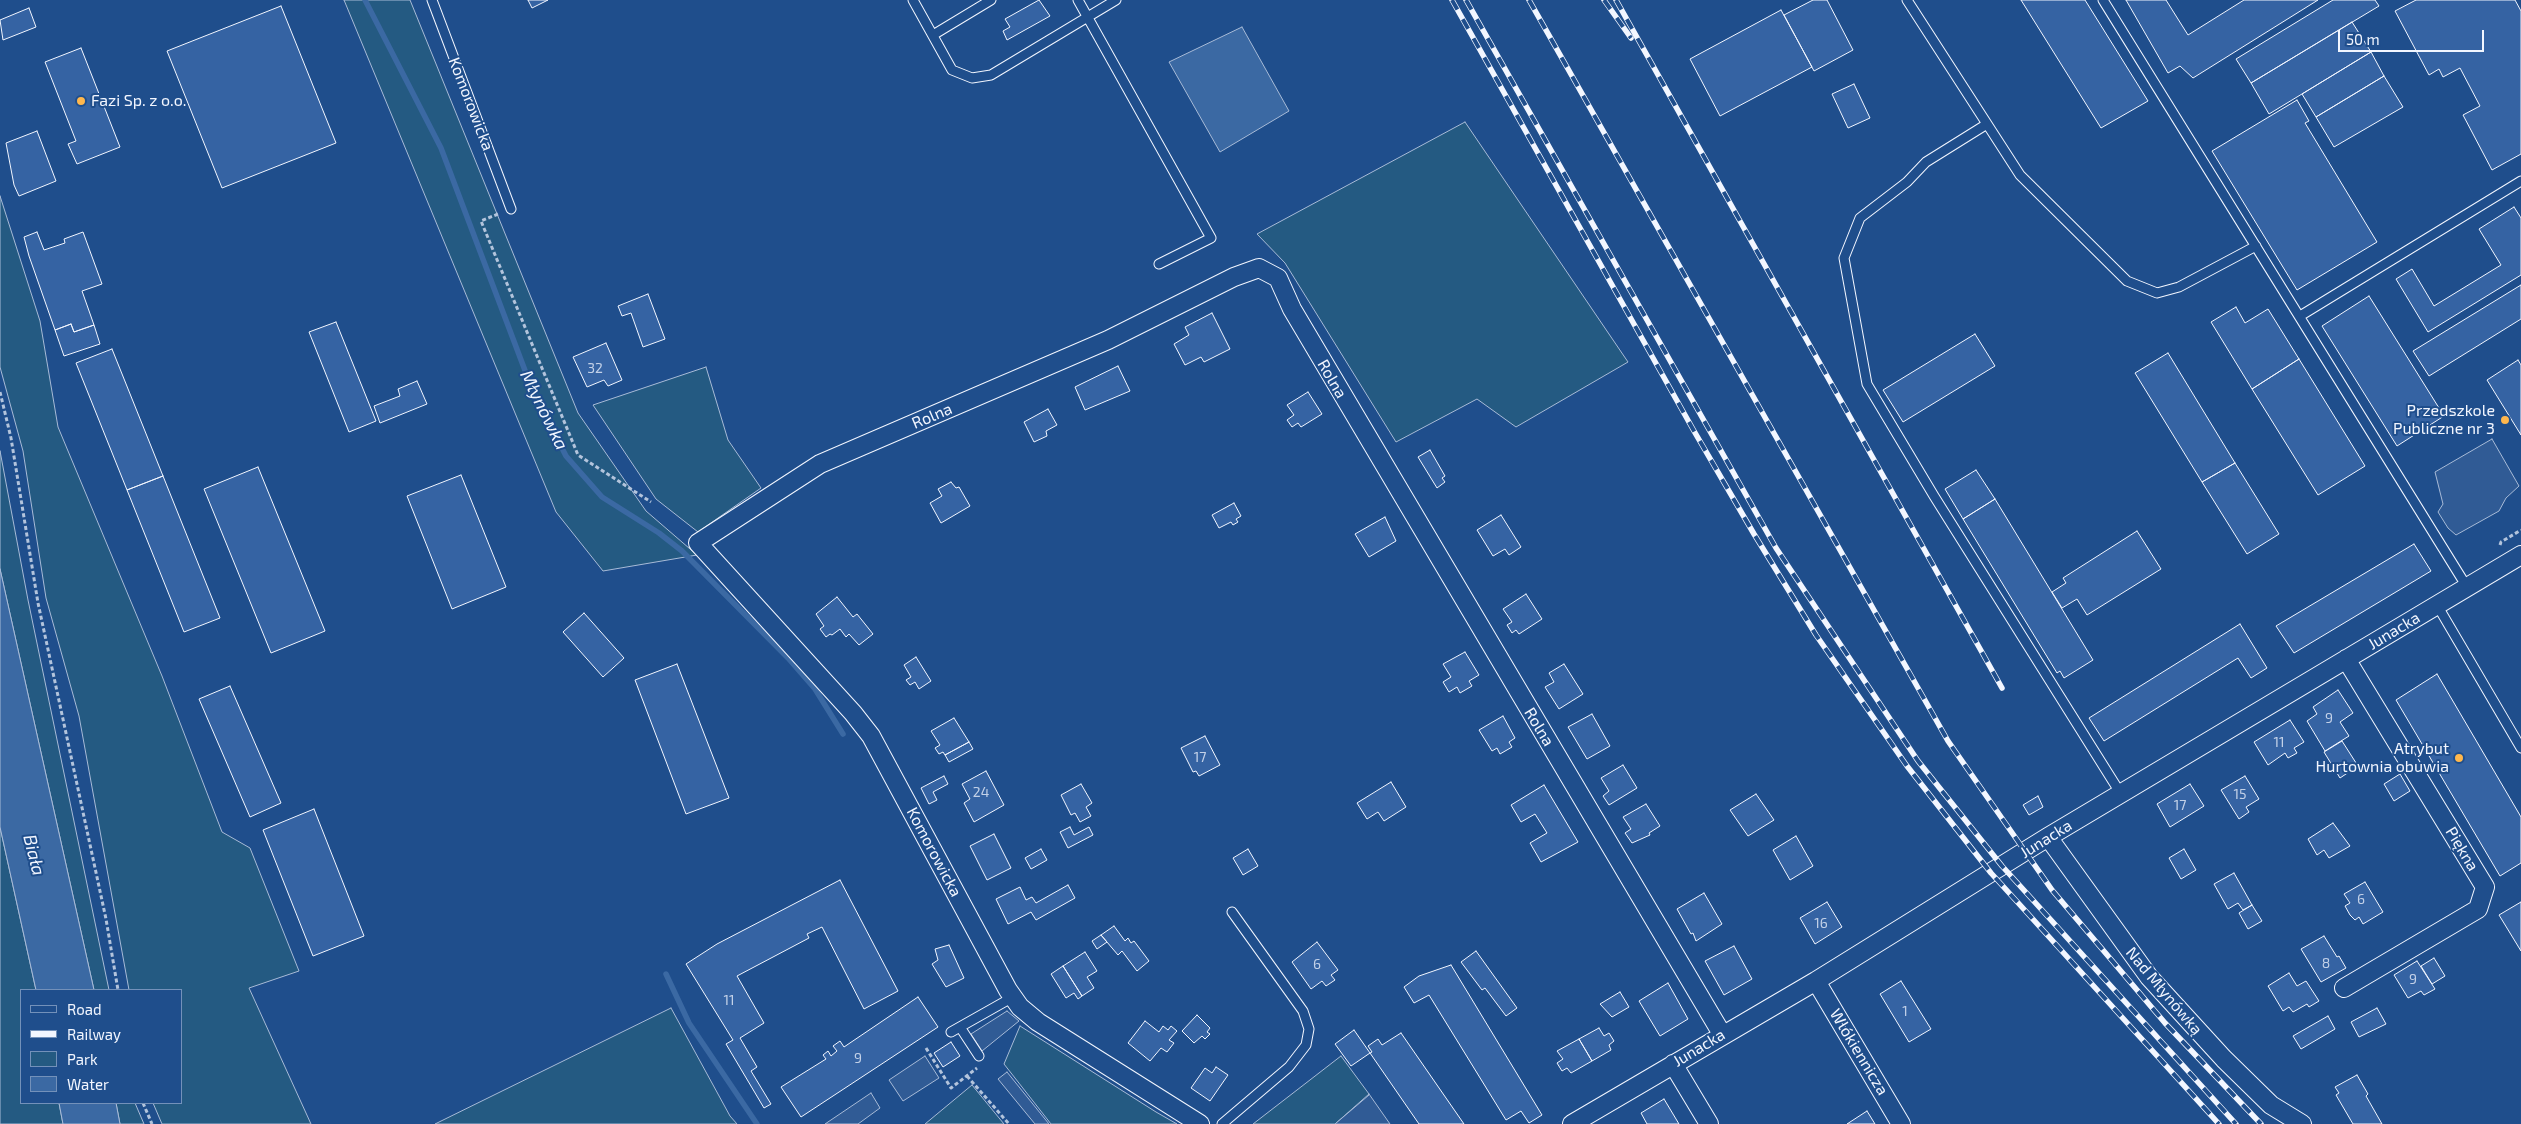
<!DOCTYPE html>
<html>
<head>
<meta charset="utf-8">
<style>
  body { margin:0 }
  #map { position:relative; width:2521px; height:1124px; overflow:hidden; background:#1f4e8c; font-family:"Exo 2",sans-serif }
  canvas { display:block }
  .legend { position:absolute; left:20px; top:989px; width:162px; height:115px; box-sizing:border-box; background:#1f4e8c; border:1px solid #7391ba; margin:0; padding:6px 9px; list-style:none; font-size:15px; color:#f2f6ff }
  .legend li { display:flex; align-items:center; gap:10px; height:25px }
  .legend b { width:25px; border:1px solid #7391ba }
  .scale { position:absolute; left:2338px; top:30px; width:146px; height:22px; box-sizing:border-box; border:2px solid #f2f6ff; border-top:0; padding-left:6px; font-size:15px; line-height:18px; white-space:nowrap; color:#f2f6ff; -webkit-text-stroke:4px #1f4e8c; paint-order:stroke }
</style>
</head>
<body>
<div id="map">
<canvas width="2521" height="1124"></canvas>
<ul class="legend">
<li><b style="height:6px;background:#1f4e8c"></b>Road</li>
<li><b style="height:6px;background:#f2f6ff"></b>Railway</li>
<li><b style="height:14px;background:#245a82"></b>Park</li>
<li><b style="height:14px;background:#3b69a3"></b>Water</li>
</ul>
<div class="scale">50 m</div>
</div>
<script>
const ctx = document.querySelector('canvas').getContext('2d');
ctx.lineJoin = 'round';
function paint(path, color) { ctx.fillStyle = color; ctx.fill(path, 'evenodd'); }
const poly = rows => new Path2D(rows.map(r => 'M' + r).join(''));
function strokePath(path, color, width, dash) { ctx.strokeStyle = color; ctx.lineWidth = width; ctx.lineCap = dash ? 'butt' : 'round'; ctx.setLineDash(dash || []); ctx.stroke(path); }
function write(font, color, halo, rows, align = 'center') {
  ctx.font = font + ' "Exo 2",sans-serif'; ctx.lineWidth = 4; ctx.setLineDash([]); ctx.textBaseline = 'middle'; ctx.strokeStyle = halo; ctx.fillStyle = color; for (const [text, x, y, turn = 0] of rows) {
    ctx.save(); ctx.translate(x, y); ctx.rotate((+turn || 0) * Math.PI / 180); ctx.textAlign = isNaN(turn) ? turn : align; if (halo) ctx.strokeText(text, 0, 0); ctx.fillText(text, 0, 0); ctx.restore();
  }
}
const green = poly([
  [344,0,410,0,578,413,646,511,697,555,603,571,556,512,344,0],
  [1465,122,1628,362,1516,427,1477,399,1396,442,1285,263,1257,234,1465,122],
  [0,196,40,321,58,427,162,676,222,832,250,848,299,971,249,988,311,1124,162,1124,153,1103,181,1103,181,990,129,990,79,716,46,598,23,451,0,367,0,196],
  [706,367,728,440,761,488,698,532,656,499,593,405,706,367],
  [0,451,28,600,109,990,94,990,0,569,0,451],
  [0,827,36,990,21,990,21,1103,59,1103,63,1124,0,1124,0,827],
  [671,1008,730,1116,737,1124,435,1124,671,1008],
  [1020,1026,1156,1112,1177,1124,1051,1124,1004,1064,1020,1026],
  [1341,1056,1369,1094,1335,1124,1253,1124,1341,1056],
  [972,1085,1004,1124,925,1124,972,1085],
  [116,1103,135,1103,144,1124,120,1124,116,1103]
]);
const parking = poly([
  [2492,439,2519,486,2506,498,2499,511,2456,535,2448,528,2438,512,2443,504,2435,472,2492,439],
  [1007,1011,1019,1021,982,1051,971,1034,1007,1011],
  [925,1056,939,1078,903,1101,889,1080,925,1056],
  [1007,1072,1049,1124,1035,1124,998,1079,1007,1072],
  [871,1093,880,1108,858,1124,825,1124,871,1093],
  [1369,1094,1390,1124,1335,1124,1369,1095,1369,1094]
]);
const water = poly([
  [1242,27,1289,111,1220,152,1169,62,1242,27],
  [0,569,94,990,36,990,0,827,0,569],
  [59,1103,116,1103,120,1124,63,1124,59,1103]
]);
const stream = poly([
  [365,0,441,148,532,389,566,456,602,497,659,533,682,551,788,658,815,689,843,734],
  [666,974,689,1023,757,1124]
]);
const building = poly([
  [528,0,548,0,532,8,528,0],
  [1039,0,1050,16,1007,40,1003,31,1010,27,1005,19,1039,0],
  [1813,0,1827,0,1853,50,1814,71,1784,15,1813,0],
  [2021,0,2085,0,2148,101,2101,128,2021,0],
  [2126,0,2166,0,2188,35,2244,0,2318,0,2193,78,2180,66,2168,73,2126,0],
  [2333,0,2375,0,2379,6,2251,83,2236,59,2333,0],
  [2416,0,2515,0,2521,11,2521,154,2492,170,2463,115,2480,106,2460,68,2443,77,2439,69,2429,75,2395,11,2416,0],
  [281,6,336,143,222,188,167,51,281,6],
  [29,8,36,27,3,40,0,20,29,8],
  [1781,10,1812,67,1720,116,1690,59,1781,10],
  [2352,22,2371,52,2269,114,2251,83,2352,22],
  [81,48,120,147,77,164,68,144,76,141,45,62,81,48],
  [2371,52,2384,76,2316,117,2302,94,2371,52],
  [2384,76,2403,107,2334,147,2316,117,2384,76],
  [1854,84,1870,118,1848,128,1832,94,1854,84],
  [2297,100,2309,121,2305,123,2377,242,2297,290,2212,151,2297,100],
  [37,131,56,181,19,196,14,185,6,143,37,131],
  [2514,207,2521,218,2521,275,2428,332,2396,279,2412,269,2434,306,2501,265,2479,229,2514,207],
  [37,232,44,250,65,243,64,239,83,232,102,284,82,291,94,325,74,332,71,324,55,330,29,256,24,237,37,232],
  [2521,285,2521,319,2429,376,2413,351,2521,285],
  [648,294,665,339,643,347,631,313,622,316,618,306,648,294],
  [2369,296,2444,416,2397,446,2322,326,2369,296],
  [2236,307,2245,323,2268,309,2299,359,2252,389,2211,322,2236,307],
  [1212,313,1230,349,1204,362,1201,357,1185,365,1174,344,1189,335,1185,327,1212,313],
  [336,322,376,421,349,432,309,332,336,322],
  [71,324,74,332,94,325,100,344,64,356,55,330,71,324],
  [1975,334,1995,366,1903,422,1883,390,1975,334],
  [606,343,622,380,608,386,604,380,587,387,573,357,606,343],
  [112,349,163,476,127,490,76,363,112,349],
  [2168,353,2235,463,2202,482,2135,373,2168,353],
  [2299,359,2365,466,2318,495,2252,389,2299,359],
  [2518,360,2521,365,2521,435,2487,380,2518,360],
  [1118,366,1130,391,1085,410,1075,387,1118,366],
  [417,381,427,404,380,423,374,406,400,396,398,389,417,381],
  [1308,392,1322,414,1301,427,1298,423,1292,427,1287,420,1294,415,1287,405,1308,392],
  [1048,409,1057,425,1046,431,1047,436,1034,442,1024,422,1048,409],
  [1430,450,1445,476,1442,478,1445,482,1437,488,1418,457,1430,450],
  [2235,463,2279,534,2247,554,2202,482,2235,463],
  [258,467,325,631,271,653,204,489,258,467],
  [1976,470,1995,499,1963,519,1945,489,1976,470],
  [461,475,506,587,452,609,407,496,461,475],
  [163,476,220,618,184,632,127,490,163,476],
  [951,482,956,488,959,487,970,506,941,523,930,503,942,496,938,489,951,482],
  [1995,499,2093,660,2064,678,2060,671,2057,673,1963,519,1995,499],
  [1234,503,1241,516,1236,519,1238,522,1233,525,1231,522,1219,528,1212,515,1234,503],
  [1501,515,1521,547,1509,555,1505,549,1493,556,1477,530,1501,515],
  [1385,517,1396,541,1369,557,1355,534,1385,517],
  [2137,531,2161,569,2087,615,2077,599,2062,608,2052,592,2066,583,2063,578,2137,531],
  [2414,544,2431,571,2294,653,2276,626,2414,544],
  [1526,594,1542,619,1519,634,1516,630,1512,633,1507,625,1512,622,1503,609,1526,594],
  [837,597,853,617,857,614,873,634,859,645,849,634,846,637,840,629,832,635,830,634,826,637,820,629,824,626,816,614,837,597],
  [584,613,624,658,603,677,563,632,584,613],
  [2240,624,2267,668,2251,678,2238,658,2104,741,2089,718,2240,624],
  [1465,652,1479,675,1469,681,1472,686,1460,693,1457,687,1449,692,1443,682,1451,677,1443,664,1465,652],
  [916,657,931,681,919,689,915,682,910,685,906,680,911,677,904,665,916,657],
  [677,664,729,798,686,814,635,680,677,664],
  [1564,664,1583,694,1559,709,1545,687,1554,682,1549,673,1564,664],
  [2437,674,2521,817,2521,863,2500,876,2396,700,2437,674],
  [230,686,281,803,250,817,199,699,230,686],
  [2338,690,2353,713,2340,722,2349,736,2325,751,2307,721,2317,714,2313,707,2338,690],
  [1592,714,1610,746,1587,759,1568,727,1592,714],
  [1503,716,1515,738,1509,742,1512,747,1500,754,1497,748,1492,751,1479,730,1503,716],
  [954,718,969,742,945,755,943,752,939,754,935,748,940,745,931,731,954,718],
  [2290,720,2304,742,2294,748,2297,753,2288,758,2285,753,2268,765,2254,742,2290,720],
  [1205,736,1220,765,1199,776,1196,771,1193,772,1181,748,1205,736],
  [2342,741,2358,766,2340,778,2324,752,2342,741],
  [969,742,973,749,949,762,945,755,969,742],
  [1623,765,1637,788,1609,805,1603,796,1609,791,1601,778,1623,765],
  [986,771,1004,805,974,822,964,803,970,799,962,784,986,771],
  [2400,774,2410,791,2394,801,2384,784,2400,774],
  [944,776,948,784,933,792,937,800,929,804,921,788,944,776],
  [2245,776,2259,799,2246,807,2249,812,2239,819,2221,790,2245,776],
  [1391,782,1406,807,1384,821,1378,812,1367,819,1357,803,1391,782],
  [1081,784,1092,803,1086,807,1091,816,1080,822,1075,813,1071,815,1061,795,1081,784],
  [2190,784,2204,806,2170,827,2157,804,2190,784],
  [1544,785,1578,842,1541,862,1530,843,1547,833,1535,814,1521,822,1511,805,1544,785],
  [1756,794,1774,820,1748,836,1730,810,1756,794],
  [2038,796,2043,807,2029,815,2023,805,2038,796],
  [1646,804,1660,826,1649,833,1650,835,1632,843,1625,833,1631,829,1623,817,1646,804],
  [314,809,364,936,313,956,263,830,314,809],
  [2333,823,2350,846,2329,858,2324,850,2317,855,2308,839,2333,823],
  [1070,827,1074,835,1089,827,1093,835,1068,848,1060,832,1070,827],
  [994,834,1011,868,987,880,970,846,994,834],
  [1796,836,1813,866,1790,880,1773,850,1796,836],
  [1041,849,1047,860,1031,869,1025,858,1041,849],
  [1248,849,1258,866,1243,875,1233,858,1248,849],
  [2184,849,2196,870,2181,879,2169,858,2184,849],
  [2234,873,2252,905,2243,910,2238,903,2228,909,2214,884,2234,873],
  [840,880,898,991,864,1009,822,927,807,934,809,938,737,976,764,1023,740,1038,757,1067,751,1071,771,1104,764,1108,726,1044,733,1040,686,964,717,944,840,880],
  [2365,882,2383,912,2363,924,2359,917,2355,920,2350,915,2345,906,2350,903,2344,894,2365,882],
  [1068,885,1075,898,1036,920,1031,912,1008,924,996,899,1020,887,1026,900,1032,897,1036,903,1068,885],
  [1704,893,1722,924,1696,941,1693,933,1691,934,1677,909,1704,893],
  [1827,902,1842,927,1815,944,1800,918,1827,902],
  [2521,902,2521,951,2499,915,2521,902],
  [2252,905,2262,921,2248,929,2239,913,2252,905],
  [1114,926,1125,941,1128,938,1131,943,1134,941,1149,961,1137,971,1122,951,1118,955,1101,935,1114,926],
  [1101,935,1107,942,1097,949,1092,941,1101,935],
  [2324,936,2337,957,2339,956,2346,968,2321,982,2301,949,2324,936],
  [1317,942,1338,970,1331,975,1335,980,1326,986,1322,981,1311,989,1292,962,1317,942],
  [949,945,964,978,946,987,932,964,938,960,935,949,949,945],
  [1734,946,1752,979,1724,995,1705,961,1734,946],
  [1476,951,1517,1008,1506,1016,1485,988,1482,990,1461,962,1476,951],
  [1085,952,1097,971,1087,977,1094,988,1082,996,1063,966,1085,952],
  [2434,958,2445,976,2432,984,2421,966,2434,958],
  [2417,961,2435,989,2424,995,2421,991,2408,998,2394,975,2417,961],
  [1451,965,1542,1115,1529,1123,1521,1111,1506,1120,1429,995,1414,1003,1404,987,1419,976,1451,965],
  [1063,966,1082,996,1078,999,1074,993,1066,998,1051,974,1063,966],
  [2289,973,2297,986,2306,981,2319,1001,2309,1007,2307,1004,2293,1012,2289,1007,2283,1011,2268,986,2289,973],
  [1901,981,1931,1029,1909,1042,1880,994,1901,981],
  [1668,983,1688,1019,1660,1036,1639,1001,1668,983],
  [1620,992,1629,1007,1612,1017,1600,1004,1620,992],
  [918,997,938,1027,801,1117,781,1087,826,1059,823,1055,828,1051,831,1056,837,1051,833,1046,840,1041,844,1047,918,997],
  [2377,1008,2386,1024,2359,1037,2351,1022,2377,1008],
  [1197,1015,1210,1028,1207,1032,1210,1034,1205,1039,1202,1036,1194,1043,1182,1031,1197,1015],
  [2328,1016,2335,1029,2301,1049,2293,1036,2328,1016],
  [1145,1021,1159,1032,1163,1026,1168,1030,1171,1026,1177,1031,1169,1040,1174,1043,1167,1052,1161,1048,1150,1061,1128,1043,1145,1021],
  [1599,1028,1604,1036,1609,1033,1614,1041,1609,1045,1611,1050,1592,1061,1579,1039,1599,1028],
  [1354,1030,1370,1053,1351,1066,1335,1044,1354,1030],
  [1401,1033,1464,1124,1419,1124,1370,1053,1372,1052,1368,1046,1378,1039,1382,1045,1401,1033],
  [1579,1039,1592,1061,1571,1073,1567,1068,1562,1071,1557,1063,1563,1059,1557,1051,1579,1039],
  [951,1042,960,1056,943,1067,934,1053,951,1042],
  [1216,1067,1228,1075,1210,1101,1191,1088,1205,1068,1212,1073,1216,1067],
  [2357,1075,2368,1094,2366,1096,2382,1124,2353,1124,2336,1095,2339,1093,2335,1087,2357,1075],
  [1664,1099,1679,1124,1647,1124,1641,1113,1664,1099],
  [1867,1111,1875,1124,1847,1124,1867,1111]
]);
const path = poly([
  [498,214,481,221,578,455,651,502],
  [0,392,11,438,38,603,106,919,118,990],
  [2500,545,2501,542,2521,530],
  [926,1048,951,1088,977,1068],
  [967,1076,1009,1124],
  [143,1103,152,1124]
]);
const service = poly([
  [432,0,511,209],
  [913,0,952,70,972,78,991,75,1116,0],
  [1078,0,1211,238,1159,264],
  [1907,0,2020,175,2127,281,2157,293,2179,287,2256,246],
  [2103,0,2467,587],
  [933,35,991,0],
  [1987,124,1926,162,1907,182,1860,218,1844,258,1867,384,1934,496,2121,794],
  [2300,316,2521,181],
  [2437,605,2521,748],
  [960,1027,979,1056],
  [951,1032,1013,997],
  [1222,1124,1289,1067,1306,1045,1309,1029,1303,1011,1232,912]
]);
const minor = poly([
  [2048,837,2149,977,2224,1059,2271,1105,2302,1124],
  [1816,981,1901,1124],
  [2344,988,2478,909,2485,887,2346,659],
  [1673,1064,1709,1124],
  [1200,1124,1038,1022,1020,1007,1008,990,871,736,853,713,698,543,820,464,1108,340,1234,277,1259,268,1278,278,1292,309,1722,1034],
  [1572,1124,1816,981,2048,837,2521,555]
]);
const rail = poly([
  [1452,0,1694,431,1754,534,1816,635,1907,766,1991,873,2219,1124],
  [1466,0,1776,548,1918,761,2002,866,2236,1124],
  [1529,0,1948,741,2052,890,2165,1023,2261,1124],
  [1604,0,1631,38],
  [1616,0,2002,688]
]);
const markers = [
  [81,101,5,"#ffb74d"],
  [2505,420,5,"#ffb74d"],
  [2459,758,5,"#ffb74d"]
];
const numberNames = [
  ["32",595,368],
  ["9",2329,718],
  ["11",2279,742],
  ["17",1200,757],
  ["24",981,792],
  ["15",2240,794],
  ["17",2180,805],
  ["6",2361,899],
  ["16",1821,923],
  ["8",2326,963],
  ["6",1317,964],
  ["9",2413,979],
  ["11",729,1000],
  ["1",1905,1011],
  ["9",858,1058]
];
const poiNames = [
  ["Fazi Sp. z o.o.",91,101,"left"],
  ["Przedszkole",2495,411],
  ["Publiczne nr 3",2495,429],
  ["Atrybut",2449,749],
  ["Hurtownia obuwia",2449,767]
];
const streetNames = [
  ["Komorowicka",471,104,69],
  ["Rolna",1332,379,60],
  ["Rolna",932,416,-23],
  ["Junacka",2394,631,-31],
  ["Rolna",1539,727,59],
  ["Junacka",2046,839,-32],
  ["Piękna",2462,849,59],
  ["Komorowicka",934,852,62],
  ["Nad Młynówką",2164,991,50],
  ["Junacka",1699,1048,-31],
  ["Włókiennicza",1859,1052,59]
];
const waterNames = [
  ["Młynówka",544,410,64],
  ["Biała",34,855,76]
];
paint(green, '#245a82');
strokePath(green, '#a8bbd7', 1);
paint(parking, '#305b95');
strokePath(parking, '#a8bbd7', 1);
paint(water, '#3b69a3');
strokePath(water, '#a8bbd7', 1);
strokePath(stream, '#3b69a3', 5.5);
paint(building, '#3563a3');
strokePath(building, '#f2f6ff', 1);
strokePath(service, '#f2f6ff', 11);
strokePath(minor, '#f2f6ff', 20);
strokePath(path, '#b3c4dc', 3, [4, 2.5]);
strokePath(service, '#1f4e8c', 9);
strokePath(minor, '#1f4e8c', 18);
strokePath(rail, '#f2f6ff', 5.5);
strokePath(rail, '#1f4e8c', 4, [11]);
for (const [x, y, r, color] of markers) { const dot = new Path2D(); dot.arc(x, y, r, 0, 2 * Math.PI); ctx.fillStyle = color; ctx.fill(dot); strokePath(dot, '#1f4e8c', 2); }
write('14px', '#c3d1e8', null, numberNames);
write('16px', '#f2f6ff', '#1f4e8c', poiNames, 'right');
write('16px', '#f2f6ff', '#1f4e8c', streetNames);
write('italic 18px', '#f2f6ff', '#1f4e8c', waterNames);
</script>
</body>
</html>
